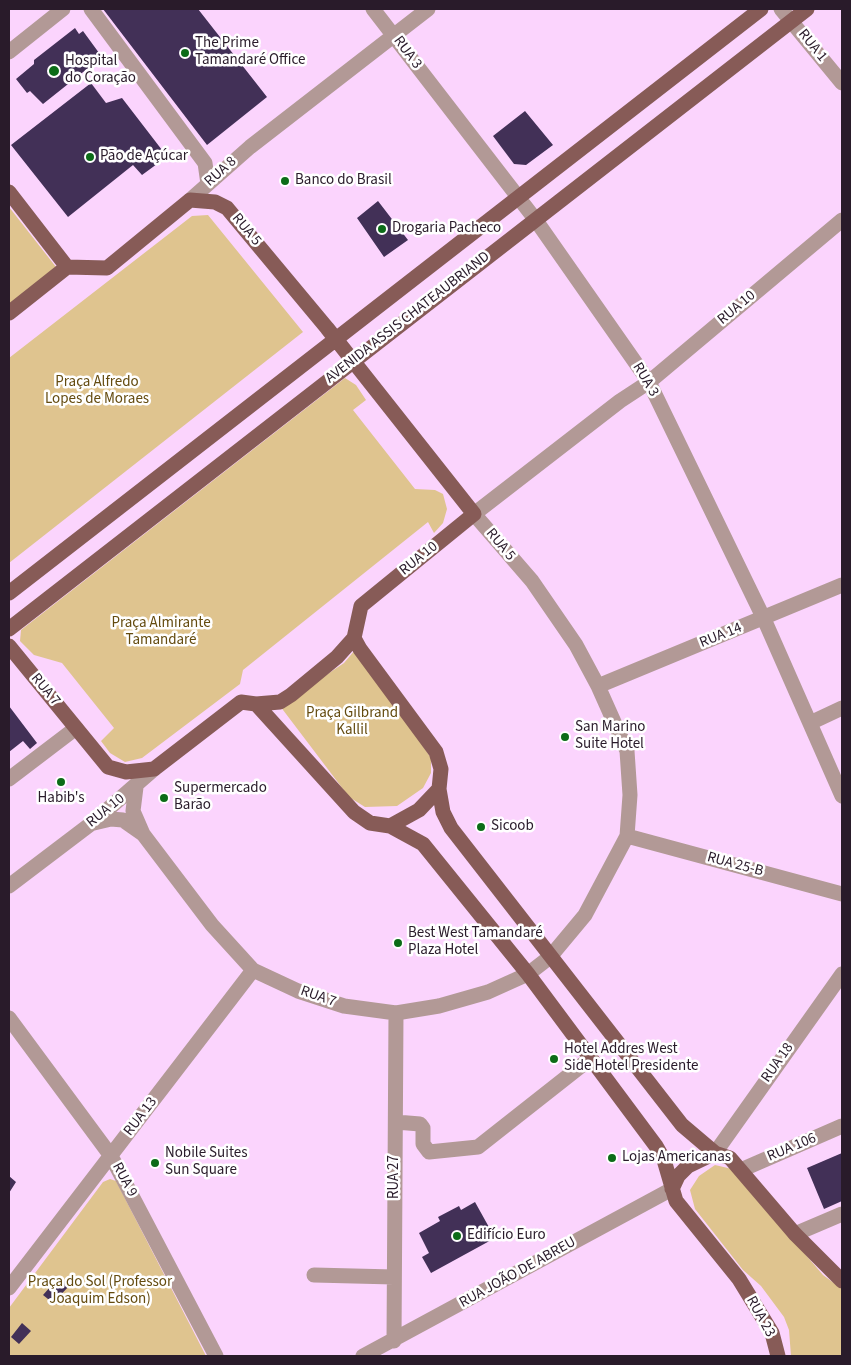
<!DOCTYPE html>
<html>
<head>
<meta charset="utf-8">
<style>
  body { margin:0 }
  #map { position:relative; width:851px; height:1365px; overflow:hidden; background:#fbd4fd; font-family:"Source Sans 3",sans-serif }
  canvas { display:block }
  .frame { position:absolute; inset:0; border:10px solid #291b2a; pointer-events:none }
</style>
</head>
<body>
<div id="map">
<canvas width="851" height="1365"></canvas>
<div class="frame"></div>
</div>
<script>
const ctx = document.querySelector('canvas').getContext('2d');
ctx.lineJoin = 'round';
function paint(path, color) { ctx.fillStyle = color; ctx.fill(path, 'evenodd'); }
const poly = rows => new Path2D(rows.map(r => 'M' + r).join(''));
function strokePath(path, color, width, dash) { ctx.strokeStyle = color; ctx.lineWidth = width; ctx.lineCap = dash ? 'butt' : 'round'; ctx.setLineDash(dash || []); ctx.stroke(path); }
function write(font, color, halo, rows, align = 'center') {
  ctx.font = font + ' "Source Sans 3",sans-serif'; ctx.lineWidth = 5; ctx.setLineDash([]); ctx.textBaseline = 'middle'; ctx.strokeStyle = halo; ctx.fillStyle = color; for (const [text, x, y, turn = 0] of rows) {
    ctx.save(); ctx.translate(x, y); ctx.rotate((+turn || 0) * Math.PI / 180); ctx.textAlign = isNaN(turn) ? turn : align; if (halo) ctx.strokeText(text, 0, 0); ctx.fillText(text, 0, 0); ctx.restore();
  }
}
const green = poly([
  [9,207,56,267,9,305],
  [208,215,303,332,9,563,9,358,192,216],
  [345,378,356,385,366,400,353,410,415,489,435,490,443,494,447,509,443,523,434,533,428,522,243,670,240,684,142,758,125,762,110,753,101,741,114,728,62,663,34,655,20,641,21,630],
  [355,650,387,692,431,758,431,773,423,788,397,806,365,807,349,797,280,706,344,663],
  [715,1165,732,1169,823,1275,842,1289,842,1356,791,1356,789,1330,784,1317,761,1286,743,1270,695,1209,690,1190,699,1176],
  [110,1179,116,1181,206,1356,9,1356,9,1308,103,1182]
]);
const building = poly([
  [103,9,198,9,267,97,207,145],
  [75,28,79,34,83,31,102,57,43,104,30,91,27,93,16,79,34,64,34,60],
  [91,83,106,103,122,98,162,150,157,164,142,175,133,165,68,217,11,145],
  [525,111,553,145,526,165,514,164,493,136],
  [378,201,408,240,384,257,357,218],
  [9,706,37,743,30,749,23,741,9,752],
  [842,1153,842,1201,824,1209,807,1168],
  [9,1176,16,1182,9,1193],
  [475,1202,495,1238,431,1273,422,1257,429,1253,419,1233,440,1221,438,1217,459,1206,461,1210],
  [59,1277,70,1285,53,1303,43,1295],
  [22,1323,31,1331,19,1344,11,1337]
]);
const minor = poly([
  [91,9,205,163,208,184],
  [373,9,535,219,649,382,764,619,842,796],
  [781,9,842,83],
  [9,52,63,9],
  [190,200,250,147,428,9],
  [598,686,842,585],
  [810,723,842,708],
  [9,779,76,728],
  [136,787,133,811,143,834,212,925,253,970,298,991,344,1006,396,1013,439,1006,488,992,528,974,550,957,585,915,627,836,630,795,627,751,598,686,576,645,532,581,474,514,620,401,649,382,842,220],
  [94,823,111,819,123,820,143,834],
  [627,836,842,894],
  [9,886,92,823,154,769],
  [9,1018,111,1156,216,1356],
  [396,1122,420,1124,423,1128,423,1144,429,1152,478,1147,591,1058],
  [715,1153,842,974],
  [741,1170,842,1126],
  [795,1234,842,1214],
  [314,1275,394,1277],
  [9,1288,253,970],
  [394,1341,396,1013],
  [363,1356,672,1189]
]);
const major = poly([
  [9,192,67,267],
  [9,313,67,267,107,268,190,200,215,202,227,208,327,328,474,514,361,606,354,638,337,657,291,695,280,702,256,704,241,702,154,769,126,772,108,767,9,646],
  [9,593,761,9],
  [9,629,807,9],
  [354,638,360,649,436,752,441,769,439,789,443,812,451,828,682,1125,715,1153,730,1158,795,1234,842,1281],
  [256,704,354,812,370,823,390,826,423,844,528,974,656,1146,664,1160,676,1201,739,1279,772,1333,778,1356],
  [390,826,419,810,439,789],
  [672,1189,678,1176,688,1166,715,1153]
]);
const markers = [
  [185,53,5,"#0c6c18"],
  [54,71,6,"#0c6c18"],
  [90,157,5,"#0c6c18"],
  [285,181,5,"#0c6c18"],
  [382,229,5,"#0c6c18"],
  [565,737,5,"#0c6c18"],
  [61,782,5,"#0c6c18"],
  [164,798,5,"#0c6c18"],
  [481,827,5,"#0c6c18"],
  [398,943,5,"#0c6c18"],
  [554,1059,5,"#0c6c18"],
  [612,1158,5,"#0c6c18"],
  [155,1163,5,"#0c6c18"],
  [457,1236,5,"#0c6c18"]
];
const poiNames = [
  ["The Prime",195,44],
  ["Tamandaré Office",195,61],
  ["Hospital",65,62],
  ["do Coração",65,79],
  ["Pão de Açúcar",100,157],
  ["Banco do Brasil",295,181],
  ["Drogaria Pacheco",392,229],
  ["San Marino",575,728],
  ["Suite Hotel",575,745],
  ["Supermercado",174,789],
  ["Barão",174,806],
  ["Habib's",61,799,"center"],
  ["Sicoob",491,827],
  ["Best West Tamandaré",408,934],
  ["Plaza Hotel",408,951],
  ["Hotel Addres West",564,1050],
  ["Side Hotel Presidente",564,1067],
  ["Nobile Suites",165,1154],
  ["Sun Square",165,1171],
  ["Lojas Americanas",622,1158],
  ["Edifício Euro",467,1236]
];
const streetNames = [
  ["RUA 1",812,46,51],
  ["RUA 3",407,53,53],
  ["RUA 8",221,172,-42],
  ["RUA 5",246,230,50],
  ["RUA 10",737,308,-40],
  ["AVENIDA ASSIS CHATEAUBRIAND",408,318,-38],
  ["RUA 3",645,380,59],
  ["RUA 5",500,545,50],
  ["RUA 10",419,559,-39],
  ["RUA 14",721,636,-22],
  ["RUA 7",45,690,50],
  ["RUA 10",106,811,-39],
  ["RUA 25-B",735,865,15],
  ["RUA 7",318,997,19],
  ["RUA 18",778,1063,-55],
  ["RUA 13",141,1117,-53],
  ["RUA 106",792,1148,-23],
  ["RUA 27",395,1177,-90],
  ["RUA 9",124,1180,62],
  ["RUA JOÃO DE ABREU",518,1273,-29],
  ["RUA 23",760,1317,61]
];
const parkNames = [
  ["Praça Alfredo",97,383],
  ["Lopes de Moraes",97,400],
  ["Praça Almirante",161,624],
  ["Tamandaré",161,641],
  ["Praça Gilbrand",352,714],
  ["Kallil",352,731],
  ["Praça do Sol (Professor",100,1283],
  ["Joaquim Edson)",100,1300]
];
paint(green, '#dfc48f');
paint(building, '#423057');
strokePath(minor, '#b29996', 15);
strokePath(major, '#875b57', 15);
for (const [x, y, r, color] of markers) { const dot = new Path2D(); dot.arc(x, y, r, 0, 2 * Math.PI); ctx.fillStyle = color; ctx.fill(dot); strokePath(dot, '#fff', 2); }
write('15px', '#291b2a', '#fff', poiNames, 'left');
write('15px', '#291b2a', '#fff', streetNames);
write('15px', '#644b0f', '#fff', parkNames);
</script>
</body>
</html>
